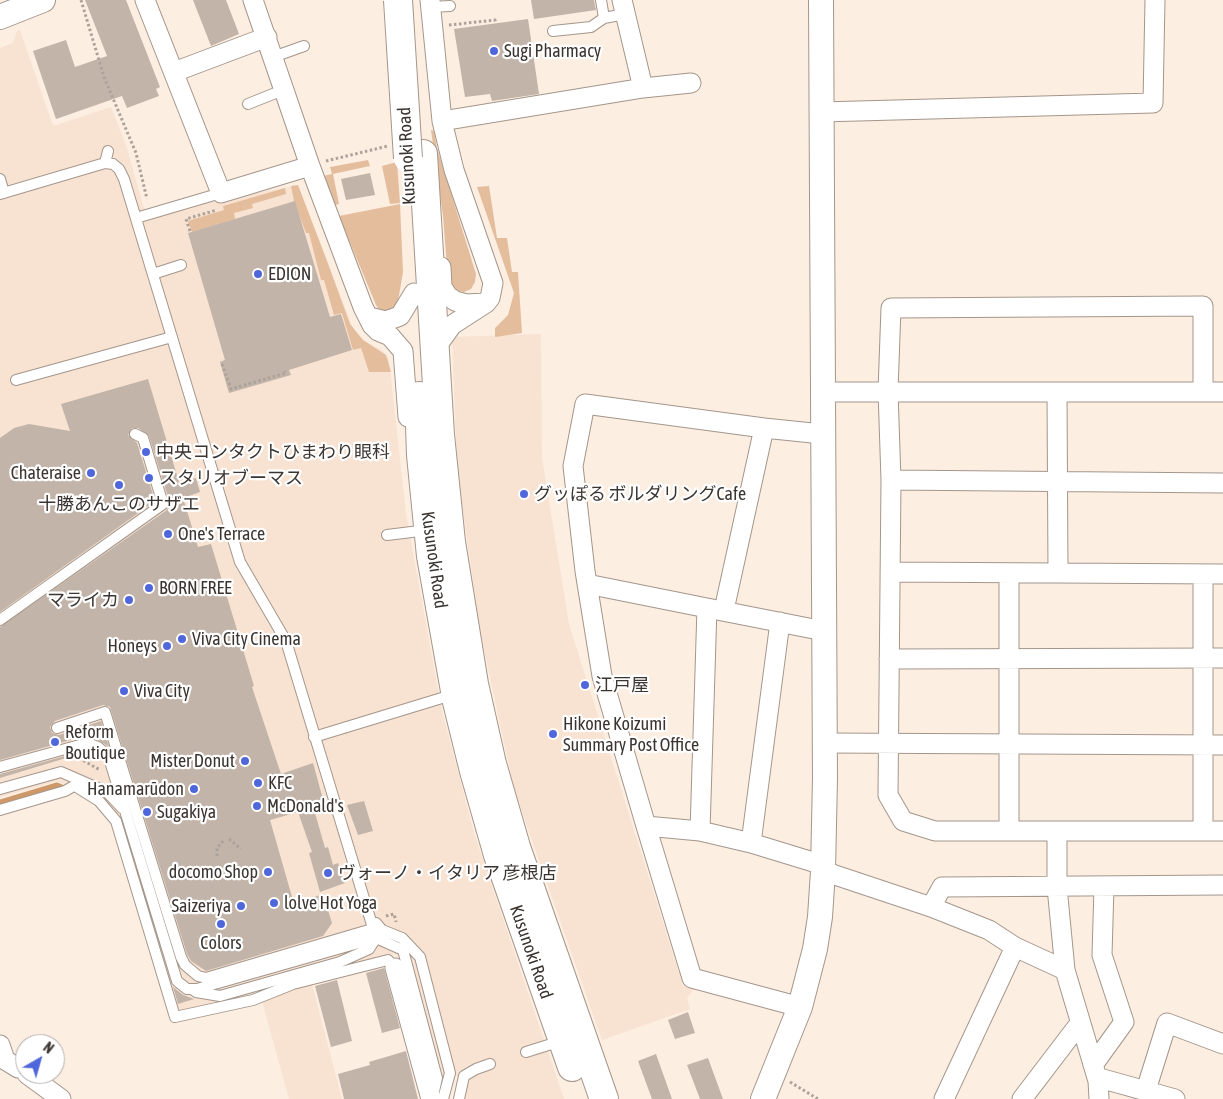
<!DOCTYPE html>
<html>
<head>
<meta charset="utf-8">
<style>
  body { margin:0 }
  #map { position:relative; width:1223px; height:1099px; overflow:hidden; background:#fdeee2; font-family:"Asap Condensed",sans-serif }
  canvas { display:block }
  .north { position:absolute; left:15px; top:1034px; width:50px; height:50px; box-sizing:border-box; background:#fff; border:1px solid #b1aead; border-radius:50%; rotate:38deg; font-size:14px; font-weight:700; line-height:20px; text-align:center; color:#3b3531 }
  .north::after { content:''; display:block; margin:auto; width:18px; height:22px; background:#5067dc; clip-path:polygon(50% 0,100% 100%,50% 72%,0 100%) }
</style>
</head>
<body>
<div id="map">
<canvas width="1223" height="1099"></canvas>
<div class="north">N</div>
</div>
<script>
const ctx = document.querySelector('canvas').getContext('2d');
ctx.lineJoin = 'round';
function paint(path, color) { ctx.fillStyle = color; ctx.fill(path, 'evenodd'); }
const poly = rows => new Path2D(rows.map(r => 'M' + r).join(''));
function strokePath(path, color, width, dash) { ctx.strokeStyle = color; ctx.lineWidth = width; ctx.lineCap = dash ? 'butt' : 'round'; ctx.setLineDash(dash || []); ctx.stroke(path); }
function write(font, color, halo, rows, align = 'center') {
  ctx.font = font + ' "Asap Condensed","Noto Sans JP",sans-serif'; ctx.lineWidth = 4.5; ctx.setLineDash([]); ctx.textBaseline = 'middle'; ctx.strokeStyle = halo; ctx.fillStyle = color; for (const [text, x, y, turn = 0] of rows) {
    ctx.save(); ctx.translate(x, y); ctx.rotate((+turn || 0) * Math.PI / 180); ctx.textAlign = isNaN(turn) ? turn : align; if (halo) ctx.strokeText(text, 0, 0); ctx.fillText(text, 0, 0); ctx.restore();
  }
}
const built = poly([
  [20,30,53,126,111,107,126,145,146,215,298,185,354,331,363,340,383,351,389,359,406,514,442,711,474,833,564,1099,453,1099,459,1076,434,1077,400,957,394,954,291,982,251,997,176,1014,118,819,79,790,57,781,0,797,0,48,13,43,17,31],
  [541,334,542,458,569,624,683,986,694,989,687,998,690,1009,602,1040,514,789,480,631,457,469,452,337],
  [312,984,342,1099,289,1099,262,1001,297,987]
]);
const green = poly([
  [431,130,434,131,437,148,476,274,475,282,471,289,464,292,457,291,451,287,448,279,443,216],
  [368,160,370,166,333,174,339,204,335,205,323,176,332,174,330,167],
  [397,162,400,203,390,204,382,166],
  [298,185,327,261,324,262,327,261,350,324,363,340,386,355,391,372,369,372,361,348,353,350,342,313,334,315,324,280,321,280,309,233,306,233,294,201,291,186],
  [489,186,497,238,507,238,512,272,518,272,522,333,495,337,495,328,508,315,514,293,477,187],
  [285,188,286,194,252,204,253,208,234,213,235,219,192,232,188,221,224,210,223,206],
  [400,204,403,272,397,307,389,312,379,310,376,305,339,216]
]);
const stream = poly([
  [0,802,57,785,67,789]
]);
const building = poly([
  [85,0,126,0,160,87,156,89,159,96,127,108,122,96,56,119,33,51,66,40,75,67,107,56],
  [193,0,226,0,239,34,211,46],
  [531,0,594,0,596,10,534,19],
  [528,19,539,94,492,101,490,94,465,97,454,29],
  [370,173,375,195,346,200,341,179],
  [295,201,330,317,341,314,352,350,289,370,291,375,229,393,220,362,225,360,188,233],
  [148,379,179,482,196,478,200,492,183,498,198,547,211,544,254,686,252,687,281,774,313,763,324,803,313,806,325,848,328,847,333,865,338,863,345,883,320,892,309,853,312,852,298,812,270,820,294,904,323,894,332,923,323,936,206,971,191,961,187,954,110,707,103,705,55,721,50,727,52,733,59,735,101,721,109,747,100,741,85,736,0,760,0,627,167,510,170,503,149,436,138,428,132,428,128,435,137,443,155,501,0,612,0,438,14,428,29,424,70,431,61,404],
  [87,750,89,751,0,778,0,774],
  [364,801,373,831,358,835,347,805],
  [384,968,400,1028,382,1033,366,973],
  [337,980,352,1041,331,1047,315,986],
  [173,987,183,995,194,999,178,1004],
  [688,1012,695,1033,675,1039,668,1020],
  [406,1051,418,1099,344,1099,338,1074,370,1065,369,1062],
  [656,1054,672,1099,652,1099,638,1061],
  [708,1058,723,1099,700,1099,687,1065]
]);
const path = poly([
  [81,0,104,77,136,153,147,199],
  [449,25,495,20,495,23],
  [326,161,388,146],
  [190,231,186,219,217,210],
  [222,364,231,389,286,373,285,371],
  [79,758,100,770],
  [229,839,241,849],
  [217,856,217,848,223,841],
  [386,916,394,914,396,922],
  [790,1082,818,1099]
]);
const service = poly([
  [601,0,604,18],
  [431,7,450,6],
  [553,31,591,27,604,18,625,14],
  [273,57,304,46],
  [248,104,283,90],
  [105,163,108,151],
  [0,179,4,193],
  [0,194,105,163,113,164,119,169,124,179,240,562,286,641,376,938,403,950,437,1078,433,1096],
  [136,218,221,193],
  [153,274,181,265],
  [16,380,172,337],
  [387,535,428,530],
  [0,620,163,504,143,438,135,434],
  [57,728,105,712,181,957,185,965,198,976,206,978,379,927],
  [314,737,455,694],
  [0,767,87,743,98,747,105,753,109,758,177,981,187,989,197,989,376,938],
  [75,786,99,801,116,821,175,1017,253,1000,293,984,388,960,395,968],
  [0,789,61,772,107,792,122,808],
  [0,810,65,791,79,783],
  [376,923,382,930,402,938,420,957,450,1073,443,1099],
  [192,989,196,992,220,996,340,962,369,949,376,938],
  [526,1052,561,1041],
  [459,1099,464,1076,476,1069,490,1064]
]);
const minor = poly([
  [145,0,221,193,310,166],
  [253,0,310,166,363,307,372,325,378,331,390,336,403,351,408,417],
  [430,0,442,121,454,170,493,283,490,298,486,303,452,325,434,350],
  [174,72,267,37],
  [643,88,691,83],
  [821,112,1153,103,1155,0],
  [442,121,643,88,622,0],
  [441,267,442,287,448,296,455,301,466,304,486,303],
  [369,317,386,321,400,316,414,293],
  [823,392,1223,392],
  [1057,392,1058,573],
  [1203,392,1203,306,891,308,888,391,891,480,888,795,903,821,935,831,1223,831],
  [891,480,1223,483],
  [890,572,1223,574],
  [1009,574,1009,830],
  [1203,574,1203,831],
  [587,584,707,608],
  [724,610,764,428,822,434],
  [889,659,1223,658],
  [825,743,1223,745],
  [646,826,602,676,585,571,573,466,585,404,764,428],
  [700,831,646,826,692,978,800,1007],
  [1057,831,1057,887,1065,970,1098,1081,1103,1079,1175,1099],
  [751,843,780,622],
  [823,865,751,843,700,831,707,608,824,631],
  [823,871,931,907],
  [1015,947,1065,970],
  [395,968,431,1099],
  [0,1045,5,1060,18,1068,25,1065],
  [1093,1065,1124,1022,1102,955,1104,887],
  [27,1074,61,1099],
  [1098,1081,1099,1099],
  [1146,1090,1167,1023,1223,1044],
  [944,1099,1015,947,989,930,931,907,942,887,1223,885],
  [1022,1099,1080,1023]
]);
const tertiary = poly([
  [0,17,43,0],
  [763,1099,800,1007,815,949,820,917,823,871,825,778,821,0]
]);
const secondary = poly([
  [423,154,440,435,451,542,474,684,492,764,516,847,604,1099],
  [419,396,421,455,431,556,457,702,474,771,498,855,572,1067]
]);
const secondaryBridge = poly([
  [398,0,408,158]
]);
const markers = [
  [494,51,5,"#5067dc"],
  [258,274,5,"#5067dc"],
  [146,452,5,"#5067dc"],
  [91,473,5,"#5067dc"],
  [149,478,5,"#5067dc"],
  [119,485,5,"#5067dc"],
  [524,494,5,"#5067dc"],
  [168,534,5,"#5067dc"],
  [149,588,5,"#5067dc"],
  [129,600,5,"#5067dc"],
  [182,639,5,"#5067dc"],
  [167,646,5,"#5067dc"],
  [585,685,5,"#5067dc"],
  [124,691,5,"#5067dc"],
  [553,734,5,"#5067dc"],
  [55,742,5,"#5067dc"],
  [245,761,5,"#5067dc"],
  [258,783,5,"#5067dc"],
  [194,789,5,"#5067dc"],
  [257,806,5,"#5067dc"],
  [147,812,5,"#5067dc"],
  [268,872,5,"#5067dc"],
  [328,873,5,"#5067dc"],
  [274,903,5,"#5067dc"],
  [241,906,5,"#5067dc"],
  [221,924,5,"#5067dc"]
];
const poiNames = [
  ["Sugi Pharmacy",504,51],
  ["EDION",268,274],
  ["中央コンタクトひまわり眼科",156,452],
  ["Chateraise",81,473,"right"],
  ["スタリオブーマス",159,478],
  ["グッぽる ボルダリングCafe",534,494],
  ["十勝あんこのサザエ",119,504,"center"],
  ["One's Terrace",178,534],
  ["BORN FREE",159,588],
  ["マライカ",119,600,"right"],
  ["Viva City Cinema",192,639],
  ["Honeys",157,646,"right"],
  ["江戸屋",595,685],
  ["Viva City",134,691],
  ["Hikone Koizumi",563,724],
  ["Summary Post Office",563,745],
  ["Reform",65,732],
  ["Boutique",65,753],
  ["Mister Donut",235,761,"right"],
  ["KFC",268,783],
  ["Hanamarūdon",184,789,"right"],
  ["McDonald's",267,806],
  ["Sugakiya",157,812],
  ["docomo Shop",258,872,"right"],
  ["ヴォーノ・イタリア 彦根店",338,873],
  ["lolve Hot Yoga",284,903],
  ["Saizeriya",231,906,"right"],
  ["Colors",221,943,"center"]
];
const streetNames = [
  ["Kusunoki Road",407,156,-93],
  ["Kusunoki Road",434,560,82],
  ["Kusunoki Road",531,952,71]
];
paint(built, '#f8e2d1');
paint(green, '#e4bd9d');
strokePath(stream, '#cf9869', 5);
paint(building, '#c2b4a9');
strokePath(service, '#a4968b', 12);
strokePath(minor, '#a4968b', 21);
strokePath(tertiary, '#a4968b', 26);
strokePath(secondary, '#a4968b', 30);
strokePath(path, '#ada299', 3, [2.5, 2.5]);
strokePath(service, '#fff', 10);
strokePath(minor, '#fff', 19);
strokePath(tertiary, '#fff', 24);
strokePath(secondary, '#fff', 28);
strokePath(secondaryBridge, '#a4968b', 30, []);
strokePath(secondaryBridge, '#fff', 28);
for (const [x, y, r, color] of markers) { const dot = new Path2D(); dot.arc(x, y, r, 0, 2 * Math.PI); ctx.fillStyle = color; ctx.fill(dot); strokePath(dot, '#fff', 2); }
write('18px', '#3b3531', '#fff', poiNames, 'left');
write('18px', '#3b3531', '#fff', streetNames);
</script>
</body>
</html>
